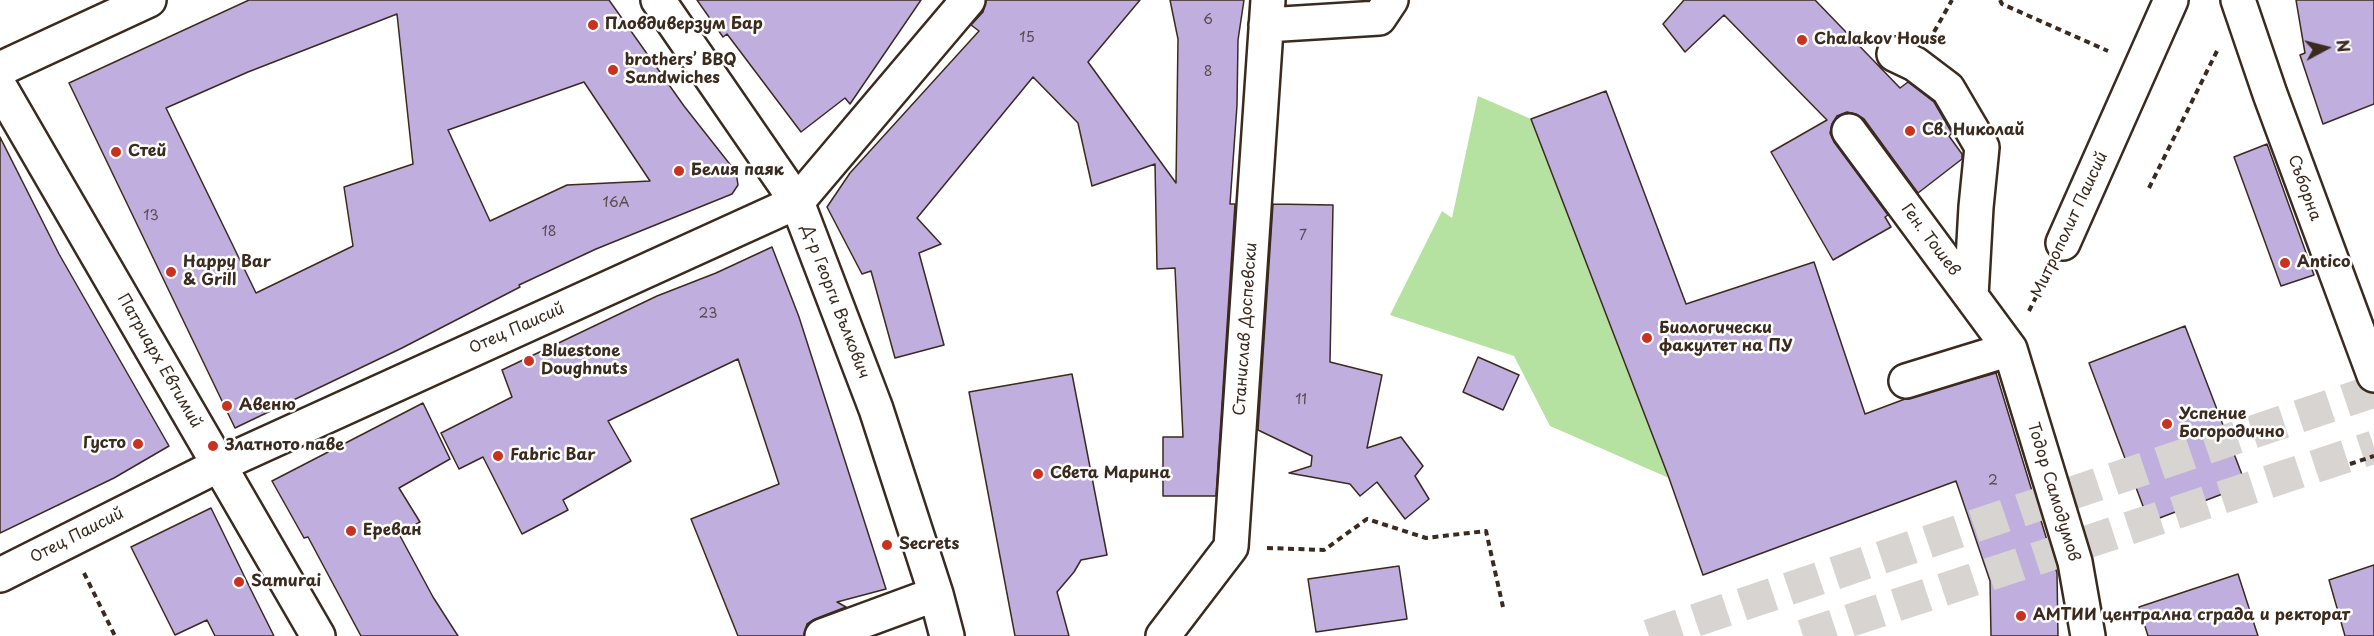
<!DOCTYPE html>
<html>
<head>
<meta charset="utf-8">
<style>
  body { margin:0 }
  #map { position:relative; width:2374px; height:636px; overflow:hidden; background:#fff; font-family:"Playpen Sans",sans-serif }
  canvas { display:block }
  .north { position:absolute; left:2296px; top:18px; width:60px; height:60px; -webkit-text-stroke:4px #fff; paint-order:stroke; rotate:83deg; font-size:16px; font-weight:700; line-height:24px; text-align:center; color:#3b2a1e }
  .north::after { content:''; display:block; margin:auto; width:21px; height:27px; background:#3b2a1e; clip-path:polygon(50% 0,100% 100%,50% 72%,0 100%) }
</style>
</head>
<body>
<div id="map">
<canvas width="2374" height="636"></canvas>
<div class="north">N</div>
</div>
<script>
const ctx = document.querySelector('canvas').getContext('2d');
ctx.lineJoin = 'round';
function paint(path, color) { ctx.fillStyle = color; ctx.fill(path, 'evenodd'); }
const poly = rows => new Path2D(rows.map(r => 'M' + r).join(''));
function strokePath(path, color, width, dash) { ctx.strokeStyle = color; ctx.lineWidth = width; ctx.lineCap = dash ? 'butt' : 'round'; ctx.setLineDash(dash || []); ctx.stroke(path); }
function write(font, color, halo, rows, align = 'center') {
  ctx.font = font + ' "Playpen Sans",sans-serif'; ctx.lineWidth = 5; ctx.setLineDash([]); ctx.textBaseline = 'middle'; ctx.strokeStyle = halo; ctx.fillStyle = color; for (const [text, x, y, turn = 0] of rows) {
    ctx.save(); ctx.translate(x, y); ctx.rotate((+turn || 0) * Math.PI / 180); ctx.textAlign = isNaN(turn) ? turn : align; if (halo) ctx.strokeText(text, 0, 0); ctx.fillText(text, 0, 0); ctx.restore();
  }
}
const green = poly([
  [1478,96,1531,119,1669,478,1550,426,1514,356,1390,315,1442,211,1452,218]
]);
const building = poly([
  [249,0,609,0,684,106,736,172,738,185,732,194,596,249,519,285,520,287,402,348,235,428,69,83,249,0],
  [397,14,413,164,344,187,353,246,256,293,166,108,248,72,397,14],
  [584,82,650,181,567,185,490,221,448,130,584,82],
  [697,0,921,0,850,104,845,98,801,132,727,34,723,37,697,0],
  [986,0,1140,0,1088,62,1176,183,1178,39,1170,0,1244,0,1238,40,1237,105,1230,204,1235,204,1216,496,1163,496,1163,437,1183,437,1175,268,1157,269,1155,164,1092,186,1078,123,1033,77,917,218,941,244,919,253,944,345,895,358,871,271,862,274,827,207,850,173,979,31,971,25,983,12,986,0],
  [1684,0,1815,0,1900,88,1908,82,1934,102,1952,133,1949,136,1962,154,1962,159,1918,193,1864,119,1856,114,1847,112,1837,116,1832,124,1830,133,1834,142,1888,215,1885,217,1891,227,1833,260,1771,152,1827,120,1724,15,1685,52,1663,24,1684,0],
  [2296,0,2374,0,2374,104,2323,124,2300,55,2305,53,2296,0],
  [1606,91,1686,304,1814,262,1865,414,1905,399,1996,373,2057,573,2058,636,1991,636,1990,581,1956,481,1703,575,1669,478,1531,119,1606,91],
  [0,137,59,254,169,446,114,478,0,533,0,137],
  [2267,144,2314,275,2281,286,2234,157,2267,144],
  [1273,204,1333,205,1330,362,1382,375,1367,448,1401,437,1423,466,1415,476,1429,499,1405,519,1377,482,1360,496,1350,484,1289,473,1311,466,1312,456,1258,430,1273,204],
  [772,247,799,317,886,589,837,602,846,607,815,619,807,624,804,636,738,636,691,519,779,484,738,359,608,421,631,461,563,500,568,510,522,534,483,457,459,469,441,433,512,397,502,370,657,296,716,273,772,247],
  [2185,326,2246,485,2149,522,2089,363,2185,326],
  [1478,357,1519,375,1503,410,1463,392,1478,357],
  [1072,374,1107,555,1081,560,1074,572,1057,592,1069,636,1015,636,969,392,1072,374],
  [423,403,450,459,399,488,420,522,399,534,433,597,458,636,361,636,308,537,304,538,272,481,423,403],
  [211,508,254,596,274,636,215,636,207,620,175,635,131,547,211,508],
  [2374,565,2374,636,2345,636,2329,580,2374,565],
  [1399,566,1407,619,1316,632,1308,579,1399,566],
  [2238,574,2258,636,2148,636,2139,607,2238,574]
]);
const primaryTunnel = poly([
  [1649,636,2374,391],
  [1803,636,2374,447]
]);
const path = poly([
  [2000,0,2002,4,2108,51],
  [1934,32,1952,0],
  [2149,188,2217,51],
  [2029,311,2047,275],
  [2350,464,2374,456],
  [1267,548,1324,550,1367,519,1426,538,1486,531,1503,607],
  [84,573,115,636]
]);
const pedestrian = poly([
  [658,0,797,202],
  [1894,54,1915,64,1948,89,1982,147,1976,207,1971,296],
  [0,69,149,0],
  [0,87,219,465],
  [1849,131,2010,349,2075,562,2088,636],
  [2063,243,2171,0],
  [1906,381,2010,349]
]);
const minor = poly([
  [2238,0,2270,94,2374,375],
  [1266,25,1379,18,1391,0],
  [797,202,876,409,936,594,947,636],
  [219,465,318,636],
  [0,575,219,465,797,202,968,0],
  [822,636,936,594],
  [1163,636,1231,547,1268,0]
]);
const markers = [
  [593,25,6,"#c8321e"],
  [1802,40,6,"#c8321e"],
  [613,70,6,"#c8321e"],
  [1910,131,6,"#c8321e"],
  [116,152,6,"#c8321e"],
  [679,171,6,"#c8321e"],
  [2285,263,6,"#c8321e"],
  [171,272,6,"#c8321e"],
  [1647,338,6,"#c8321e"],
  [529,361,6,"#c8321e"],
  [227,406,6,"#c8321e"],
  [2167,424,6,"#c8321e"],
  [138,444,6,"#c8321e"],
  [213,446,6,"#c8321e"],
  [498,456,6,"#c8321e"],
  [1038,474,6,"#c8321e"],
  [351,531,6,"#c8321e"],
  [887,545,6,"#c8321e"],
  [239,582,6,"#c8321e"],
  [2021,616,6,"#c8321e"]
];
const numberNames = [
  ["6",1208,20],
  ["15",1027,38],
  ["8",1208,72],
  ["16А",616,203],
  ["13",151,216],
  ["18",549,232],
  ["7",1303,236],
  ["23",708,314],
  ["11",1301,400],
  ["2",1993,481]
];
const poiNames = [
  ["Пловдиверзум Бар",605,25],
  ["Chalakov House",1814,40],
  ["brothers’ BBQ",625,61],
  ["Sandwiches",625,79],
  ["Св. Николай",1922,131],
  ["Стей",128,152],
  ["Белия паяк",691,171],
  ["Happy Bar",183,263],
  ["& Grill",183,281],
  ["Antico",2297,263],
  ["Биологически",1659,329],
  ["факултет на ПУ",1659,347],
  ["Bluestone",541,352],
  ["Doughnuts",541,370],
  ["Авеню",239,406],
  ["Успение",2179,415],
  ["Богородично",2179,433],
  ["Густо",126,444,"right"],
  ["Златното паве",225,446],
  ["Fabric Bar",510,456],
  ["Света Марина",1050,474],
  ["Ереван",363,531],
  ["Secrets",899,545],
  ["Samurai",251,582],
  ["АМТИИ централна сграда и ректорат",2033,616]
];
const streetNames = [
  ["Съборна",2304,188,70],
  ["Митрополит Паисий",2070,225,-65],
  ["Ген. Тошев",1930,240,53],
  ["Д-р Георги Вълкович",835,302,69],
  ["Отец Паисий",517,329,-24],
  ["Станислав Доспевски",1246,329,-86],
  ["Патриарх Евтимий",159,361,60],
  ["Тодор Самодумов",2053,492,73],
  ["Отец Паисий",77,536,-27]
];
paint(green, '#b5e2a0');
paint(building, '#bfaede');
strokePath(building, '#3b2a1e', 1.5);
strokePath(primaryTunnel, '#d8d4d2', 33, [33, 16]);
strokePath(pedestrian, '#3b2a1e', 38);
strokePath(minor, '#3b2a1e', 38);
strokePath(path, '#3b2a1e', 4, [6, 4.5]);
strokePath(pedestrian, '#fff', 33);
strokePath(minor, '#fff', 33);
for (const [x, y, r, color] of markers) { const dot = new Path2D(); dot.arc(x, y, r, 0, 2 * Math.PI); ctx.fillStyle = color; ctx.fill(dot); strokePath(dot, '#fff', 2); }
write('14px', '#5c4b4e', null, numberNames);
write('bold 16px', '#3b2a1e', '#fff', poiNames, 'left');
write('16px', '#3b2a1e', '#fff', streetNames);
</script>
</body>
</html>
